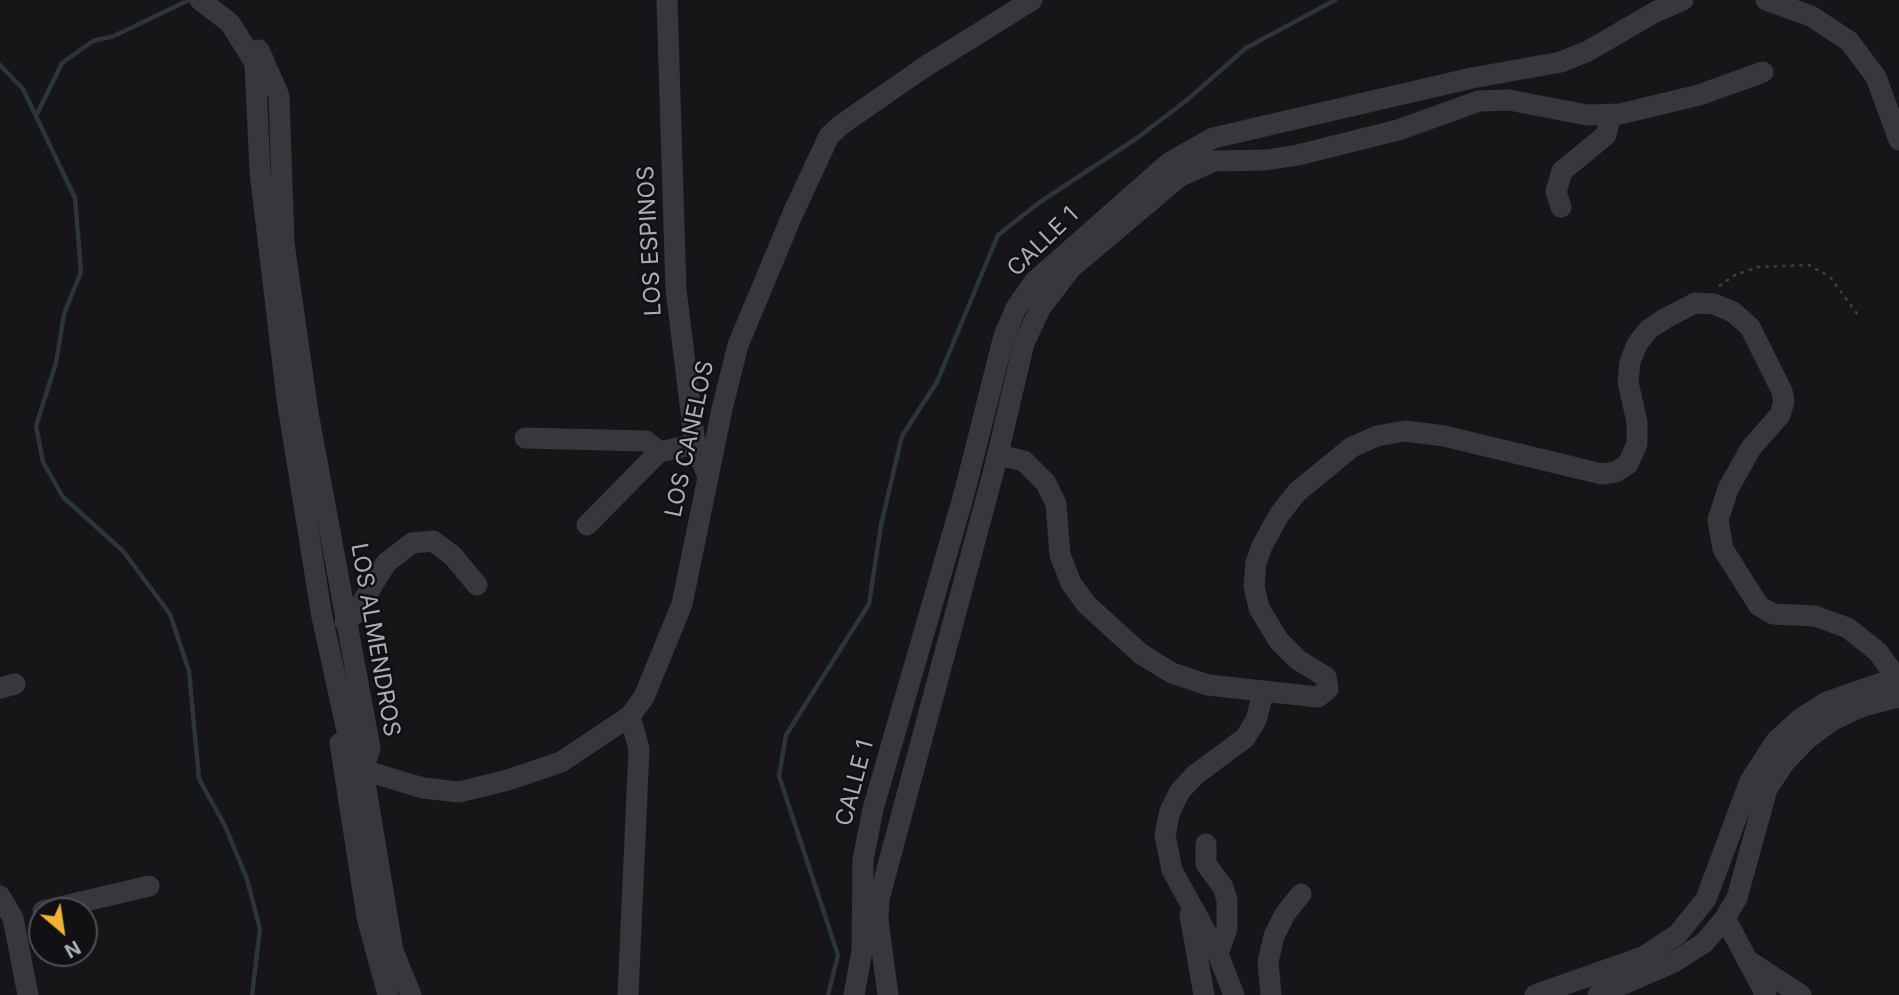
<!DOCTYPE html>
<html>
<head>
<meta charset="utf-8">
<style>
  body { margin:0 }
  #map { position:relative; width:1899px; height:995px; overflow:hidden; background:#161618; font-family:Inter,sans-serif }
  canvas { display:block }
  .north { position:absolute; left:28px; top:897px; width:70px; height:70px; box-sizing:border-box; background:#111113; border:2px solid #4d4f55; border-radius:50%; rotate:151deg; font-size:19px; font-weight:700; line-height:28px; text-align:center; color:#a8adb8 }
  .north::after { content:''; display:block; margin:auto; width:24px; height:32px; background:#f2b134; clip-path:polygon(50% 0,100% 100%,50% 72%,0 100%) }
</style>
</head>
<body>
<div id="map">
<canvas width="1899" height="995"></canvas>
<div class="north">N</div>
</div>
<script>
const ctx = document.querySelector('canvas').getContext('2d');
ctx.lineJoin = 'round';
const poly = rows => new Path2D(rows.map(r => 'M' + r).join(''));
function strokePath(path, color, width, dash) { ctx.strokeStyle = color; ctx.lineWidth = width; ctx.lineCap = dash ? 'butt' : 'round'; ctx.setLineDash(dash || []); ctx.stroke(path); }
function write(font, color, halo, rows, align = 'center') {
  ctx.font = font + ' Inter,sans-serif'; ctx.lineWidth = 5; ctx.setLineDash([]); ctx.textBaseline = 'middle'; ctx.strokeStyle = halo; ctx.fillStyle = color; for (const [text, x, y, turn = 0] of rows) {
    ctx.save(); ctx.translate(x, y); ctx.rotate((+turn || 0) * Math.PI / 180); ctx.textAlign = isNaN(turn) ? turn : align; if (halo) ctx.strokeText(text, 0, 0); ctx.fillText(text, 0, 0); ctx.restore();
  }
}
const stream = poly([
  [0,65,23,89,75,198,81,272,64,314,56,363,36,426,43,462,63,497,123,551,170,614,189,671,199,779,225,826,247,879,260,929,252,995],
  [36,116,62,63,93,41,114,36,189,0],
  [828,995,838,955,779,776,786,735,869,604,881,525,902,436,937,382,998,235,1040,202,1137,138,1187,100,1246,48,1335,0]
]);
const path = poly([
  [1719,286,1735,275,1758,267,1809,265,1830,277,1858,315]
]);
const minor = poly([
  [200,0,230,23,255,63,260,172,287,399,322,617,351,749,363,770,393,951,411,995],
  [667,0,676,290,695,444,708,477],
  [1766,0,1811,16,1849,41,1876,77,1899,140],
  [259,50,279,96,284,243,308,413,370,748,363,770],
  [1561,207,1556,192,1562,171,1606,135,1611,115],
  [525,438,646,441,659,452],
  [998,455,1024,461,1046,483,1056,504,1060,555,1071,583,1086,604,1141,654,1172,673,1208,685,1318,697,1328,689,1326,677,1298,660,1279,641,1259,608,1254,586,1256,563,1262,546,1279,515,1297,492,1352,447,1377,436,1405,431,1444,436,1602,474,1616,472,1628,464,1637,444,1637,422,1628,382,1630,362,1637,344,1649,329,1666,318,1695,303,1714,304,1733,312,1750,327,1782,391,1784,402,1780,415,1751,448,1728,489,1718,520,1723,549,1759,606,1773,614,1815,616,1848,628,1878,652,1896,677],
  [587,525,659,452,695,444],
  [345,622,355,614,386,563,412,543,433,541,453,556,477,585],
  [0,688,15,684],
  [340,743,367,917,388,995],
  [363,770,423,788,459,792,508,780,561,762,630,716,644,697,682,604,722,409,738,345,794,211,829,136,841,125,923,68,1032,0],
  [1206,844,1206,864,1223,887,1227,900,1227,929,1218,954],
  [0,896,13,918,28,995],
  [43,911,149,886],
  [1190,915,1204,995],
  [1725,918,1766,995],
  [1749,961,1801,995],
  [628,995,639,749,630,716],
  [854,995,862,951,863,860,873,809,964,494,1004,336,1016,308,1034,282,1169,163,1213,138,1472,78,1561,62,1588,51,1655,12,1683,0],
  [888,995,878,920,879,899,995,466,1024,343,1041,307,1071,268,1179,177,1214,161,1266,160,1298,155,1398,130,1479,101,1509,100,1587,115,1620,114,1699,95,1763,72],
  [1234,995,1218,954,1172,870,1165,835,1170,811,1180,791,1195,775,1245,738,1256,720,1263,693],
  [1271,995,1268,962,1274,936,1285,914,1301,894],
  [1535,995,1643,957,1678,934,1706,899,1750,781,1776,741,1800,719,1827,702,1899,677],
  [1598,995,1674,962,1704,943,1725,918,1737,898,1767,789,1785,762,1807,739,1833,720,1863,706,1899,697]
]);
const streetNames = [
  ["LOS ESPINOS",650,241,-93],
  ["CALLE 1",1043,242,-44],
  ["LOS CANELOS",690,439,-78],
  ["LOS ALMENDROS",375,640,80],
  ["CALLE 1",855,783,-75]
];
strokePath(stream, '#2c353c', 4.5);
strokePath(path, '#3d3f44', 2.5, [3.5, 5]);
strokePath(minor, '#37383d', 21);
write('23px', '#a8adb8', '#111113', streetNames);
</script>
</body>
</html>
